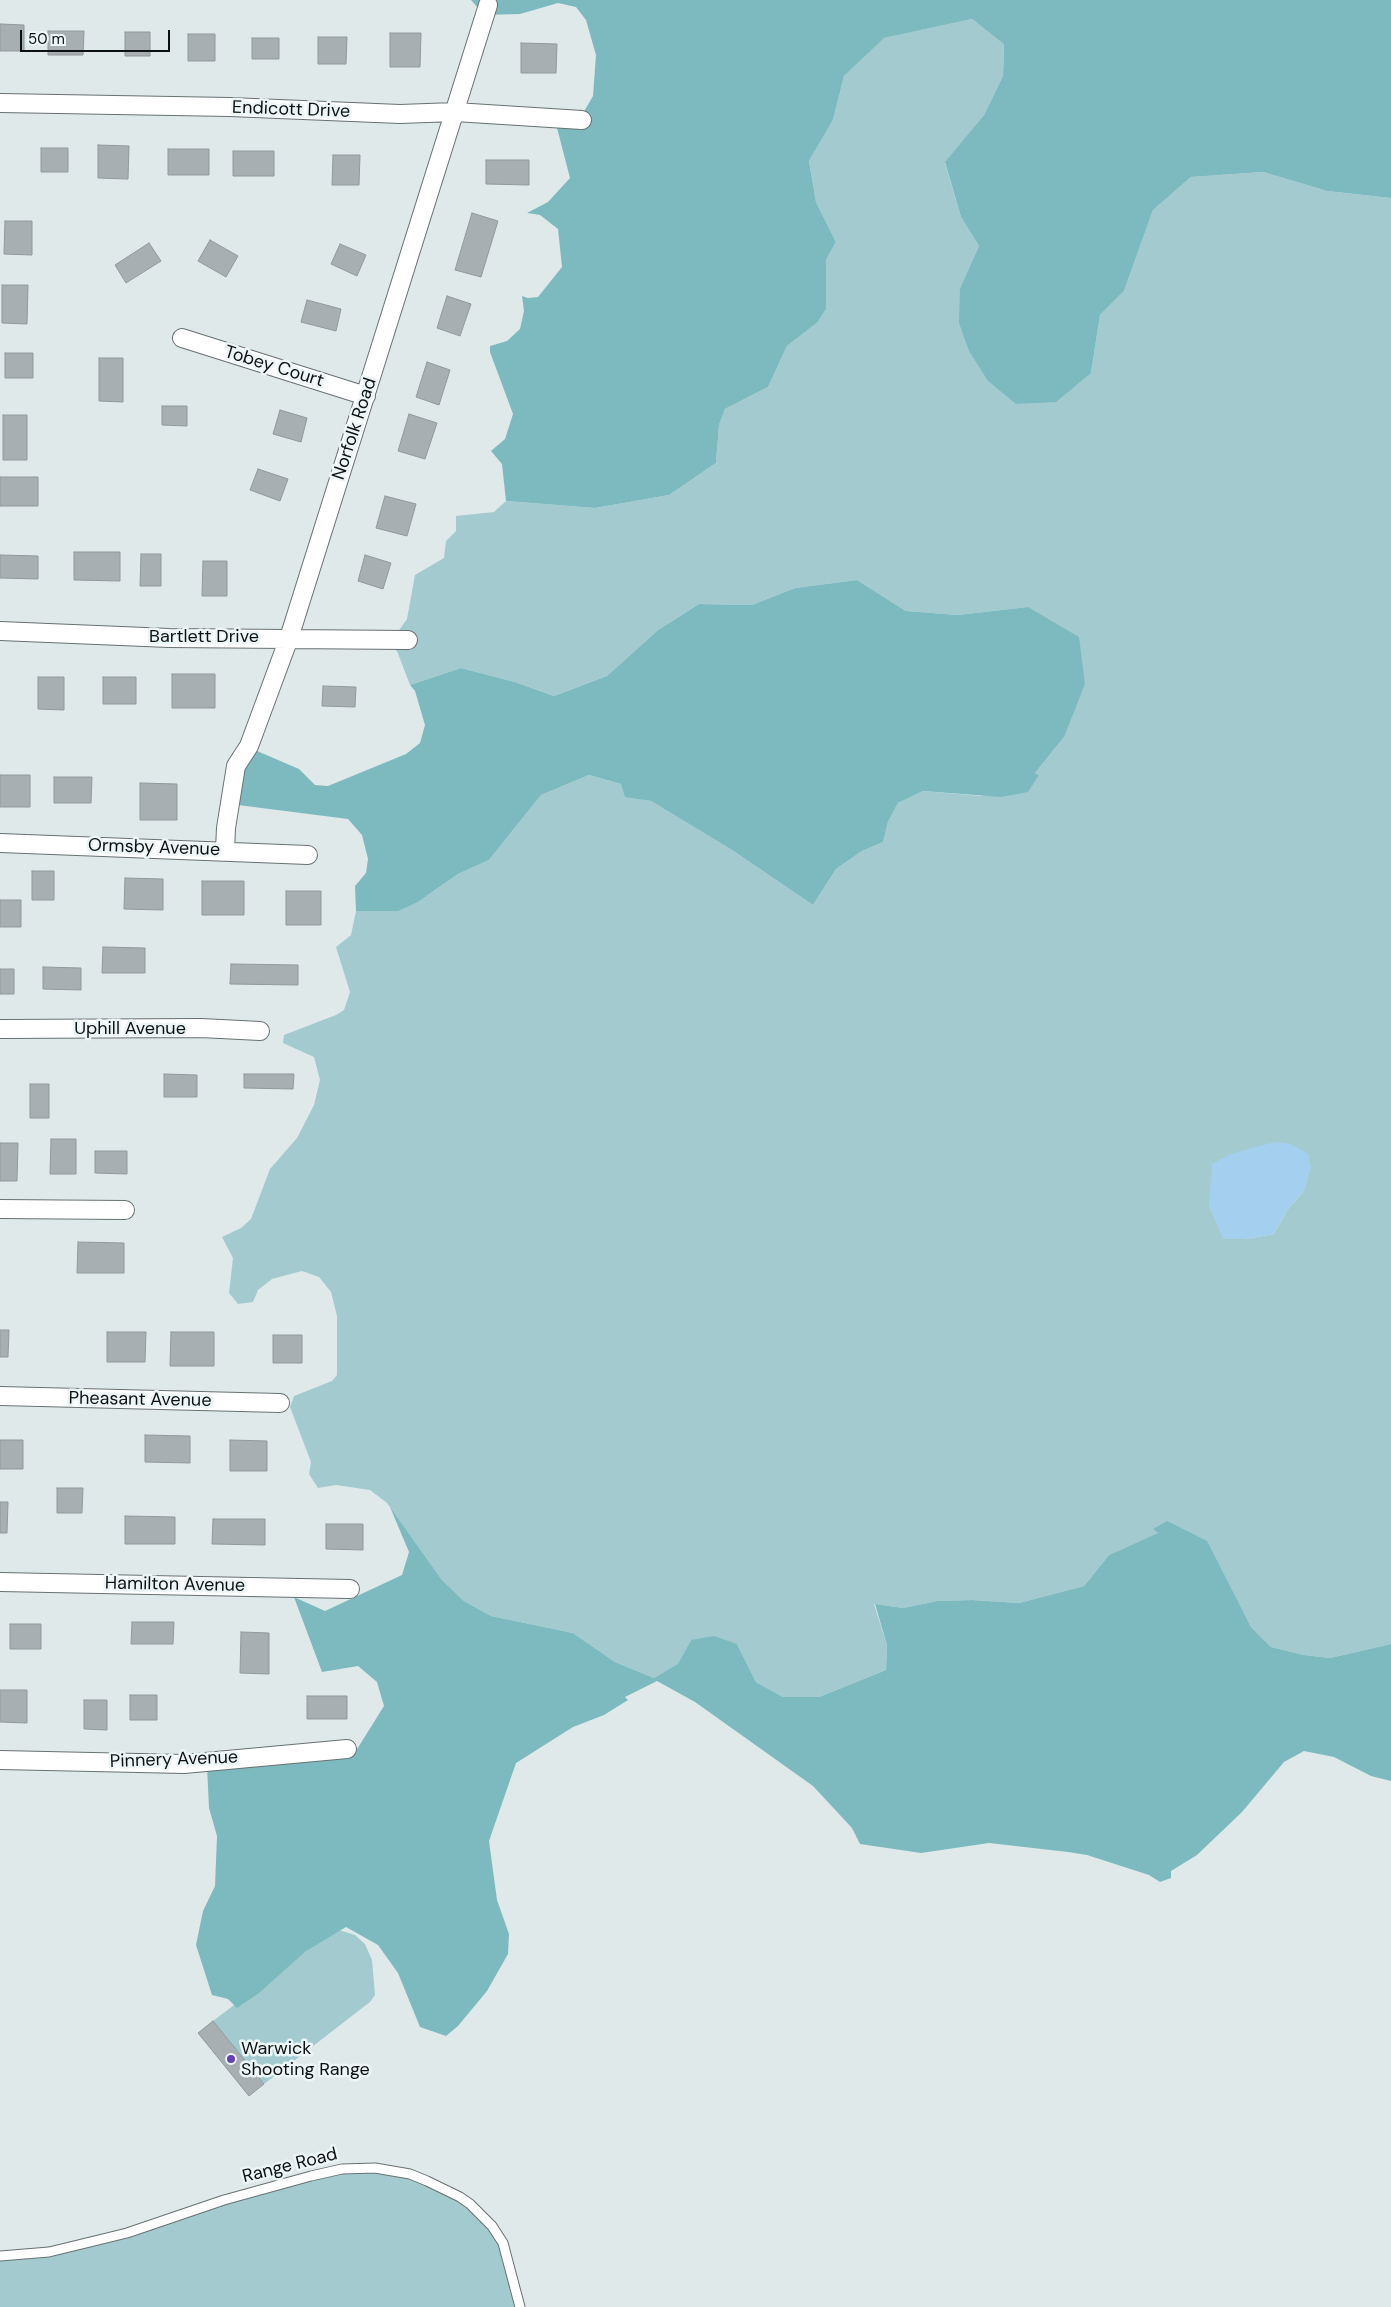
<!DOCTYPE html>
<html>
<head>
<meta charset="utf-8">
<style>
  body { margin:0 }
  #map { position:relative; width:1391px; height:2307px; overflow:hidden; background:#dfe9ea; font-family:"DM Sans",sans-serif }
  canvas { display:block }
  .scale { position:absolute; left:20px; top:30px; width:150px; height:22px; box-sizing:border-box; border:2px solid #0e1112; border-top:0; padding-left:6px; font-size:15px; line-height:18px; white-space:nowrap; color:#0e1112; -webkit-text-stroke:4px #ecf6f7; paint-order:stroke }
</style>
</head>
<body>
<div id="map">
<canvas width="1391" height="2307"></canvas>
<div class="scale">50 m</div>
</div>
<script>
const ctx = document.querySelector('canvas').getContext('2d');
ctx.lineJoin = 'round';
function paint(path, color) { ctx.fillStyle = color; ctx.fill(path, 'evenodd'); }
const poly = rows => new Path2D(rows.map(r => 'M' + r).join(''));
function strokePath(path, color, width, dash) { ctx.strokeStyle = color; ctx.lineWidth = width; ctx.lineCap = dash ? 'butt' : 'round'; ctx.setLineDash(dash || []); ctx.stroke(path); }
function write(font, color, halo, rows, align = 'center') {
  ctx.font = font + ' "DM Sans",sans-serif'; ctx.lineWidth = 5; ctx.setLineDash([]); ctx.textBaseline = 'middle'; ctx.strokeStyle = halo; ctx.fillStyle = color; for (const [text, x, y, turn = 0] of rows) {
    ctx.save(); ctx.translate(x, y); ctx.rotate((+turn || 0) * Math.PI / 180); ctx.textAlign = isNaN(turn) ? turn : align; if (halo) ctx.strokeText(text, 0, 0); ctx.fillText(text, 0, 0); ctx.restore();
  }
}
const green = poly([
  [972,19,1004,43,1003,76,984,115,945,163,961,217,979,246,960,288,1091,373,1100,315,1124,291,1153,210,1191,177,1263,172,1327,191,1391,198,1391,1644,1330,1658,1304,1655,1271,1647,1251,1627,1219,1566,1153,1530,1159,1533,1109,1555,1084,1586,1019,1603,972,1600,937,1601,903,1608,874,1604,887,1645,886,1670,819,1697,783,1697,756,1682,737,1644,691,1640,678,1665,654,1678,615,1662,573,1633,491,1616,464,1601,442,1580,387,1503,370,1490,336,1485,318,1488,309,1474,311,1462,290,1407,294,1396,332,1381,337,1375,337,1316,331,1292,319,1277,302,1271,272,1279,258,1290,253,1302,238,1304,229,1293,233,1258,222,1237,241,1228,251,1219,270,1169,297,1138,314,1105,320,1080,314,1057,283,1043,284,1035,336,1015,344,1010,350,992,336,947,351,935,356,911,398,910,418,902,458,874,489,860,541,795,589,775,621,784,626,796,651,801,732,850,813,905,836,869,862,851,883,842,888,822,898,803,923,791,982,796,1039,775,1035,773,1064,737,1028,607,958,615,906,611,857,580,795,588,752,605,699,604,658,630,607,676,554,696,515,682,461,668,410,685,397,651,388,646,407,619,415,575,444,558,446,541,456,531,456,516,494,512,506,501,595,508,669,495,716,463,719,425,725,409,768,387,787,346,818,322,826,309,826,260,836,242,816,202,809,161,833,120,844,76,883,38],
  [1304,1191,1288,1209,1274,1234,1245,1239,1224,1239,1209,1205],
  [339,1930,355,1935,365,1944,372,1960,375,1995,370,2002,264,2084,213,2021,321,1939],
  [352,2168,412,2174,467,2200,499,2233,522,2307,0,2307,0,2256,78,2246,278,2185]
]);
const forest = poly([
  [471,0,1391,0,1391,198,1327,191,1263,172,1191,177,1153,210,1124,291,1100,315,1091,373,1056,402,1016,404,988,381,969,351,959,323,960,288,979,246,961,217,945,162,984,115,1003,76,1004,44,972,19,884,38,844,76,833,120,809,161,816,202,836,242,826,260,826,309,818,322,787,346,768,387,725,409,719,425,716,463,669,495,595,508,506,501,502,464,491,451,505,439,513,414,490,352,490,346,507,341,520,329,524,311,522,296,528,298,538,297,562,267,558,229,540,215,527,213,548,202,570,178,557,128,572,122,582,115,593,96,596,55,586,20,576,7,558,3,520,14,484,15],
  [857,580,906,611,958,615,1028,607,1079,637,1085,684,1064,737,1035,773,1039,775,1028,792,1001,797,923,791,898,803,888,822,883,842,862,851,836,869,813,905,732,850,651,801,625,797,621,784,589,775,541,795,489,860,458,874,418,902,398,911,356,911,355,886,366,873,368,859,362,835,348,819,238,805,235,778,250,748,299,769,315,785,328,786,406,754,420,743,425,725,415,691,410,685,461,668,515,682,554,696,607,676,658,630,699,604,752,605,795,588],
  [390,1507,442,1580,464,1601,491,1616,573,1633,615,1662,654,1678,678,1664,691,1640,714,1636,737,1644,756,1682,783,1697,819,1697,886,1670,887,1645,875,1604,903,1608,937,1601,972,1600,1019,1603,1084,1586,1109,1555,1158,1533,1153,1529,1167,1521,1207,1541,1251,1627,1271,1647,1304,1655,1330,1658,1391,1644,1391,1781,1371,1776,1334,1757,1304,1751,1284,1762,1242,1812,1197,1855,1171,1871,1171,1878,1160,1882,1149,1875,1087,1855,1068,1852,989,1843,921,1853,860,1844,852,1828,813,1786,695,1702,657,1681,625,1697,628,1700,604,1715,573,1727,516,1763,489,1841,497,1900,509,1934,508,1954,487,1991,458,2026,446,2036,420,2027,398,1973,378,1945,346,1927,306,1951,259,1993,237,2008,228,1999,212,1995,196,1945,203,1911,215,1886,217,1836,209,1808,207,1766,354,1754,384,1706,377,1682,358,1666,322,1672,294,1597,325,1611,402,1575,409,1552]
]);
const water = poly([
  [1275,1142,1291,1144,1308,1154,1311,1168,1304,1191,1288,1209,1274,1234,1245,1239,1223,1239,1209,1205,1212,1164,1231,1154]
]);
const building = poly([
  [0,24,24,25,24,51,0,51,0,24],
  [48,31,84,31,83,55,48,55,48,31],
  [125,32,150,32,150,56,125,56,125,32],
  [390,33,421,33,420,67,390,67,390,33],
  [188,34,215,34,215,61,188,61,188,34],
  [318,37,347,37,346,64,318,64,318,37],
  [252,38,279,38,279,59,252,59,252,38],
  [521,43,557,44,556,73,521,73,521,43],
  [98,145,129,146,128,179,98,178,98,145],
  [41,148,68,148,68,172,41,172,41,148],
  [168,149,209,149,209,175,168,175,168,149],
  [233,151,274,151,274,176,233,176,233,151],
  [333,155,360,155,359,185,332,185,333,155],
  [486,160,529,160,529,185,486,184,486,160],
  [472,213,498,221,481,277,455,270,472,213],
  [5,221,32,221,32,255,4,254,5,221],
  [210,240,238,256,226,277,198,261,210,240],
  [149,243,161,261,126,283,115,265,149,243],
  [340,244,366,255,357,276,331,264,340,244],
  [2,285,28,285,27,324,2,323,2,285],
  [447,296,471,304,460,336,437,328,447,296],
  [307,300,341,309,336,331,301,322,307,300],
  [5,353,33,353,33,378,5,378,5,353],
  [99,358,123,358,123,402,99,401,99,358],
  [427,362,450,370,439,405,416,397,427,362],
  [162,406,187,406,187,426,162,425,162,406],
  [280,410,307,418,301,442,273,434,280,410],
  [409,414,437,423,425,459,398,451,409,414],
  [3,415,27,415,27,460,3,460,3,415],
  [258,469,288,479,280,501,250,490,258,469],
  [0,477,38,477,38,506,0,506,0,477],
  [385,496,416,504,407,536,376,528,385,496],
  [74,552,120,552,120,581,74,580,74,552],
  [141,554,161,554,161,586,140,586,141,554],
  [0,555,38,556,38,579,0,578,0,555],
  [365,555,391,563,383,589,358,581,365,555],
  [203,561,227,561,227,596,202,596,203,561],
  [172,674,215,674,215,708,172,708,172,674],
  [38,677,64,677,64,710,38,709,38,677],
  [103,677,136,677,136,704,103,704,103,677],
  [323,686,356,687,355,707,322,706,323,686],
  [0,775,30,775,30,807,0,807,0,775],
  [54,777,92,777,91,803,54,803,54,777],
  [140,783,177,784,177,820,140,820,140,783],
  [32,871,54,871,54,900,32,900,32,871],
  [125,878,163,879,163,910,124,909,125,878],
  [202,881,244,881,244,915,202,915,202,881],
  [286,891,321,891,321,925,286,925,286,891],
  [0,900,21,900,21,927,0,927,0,900],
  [103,947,145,948,145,973,102,973,103,947],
  [231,964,298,965,298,985,230,984,231,964],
  [43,967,81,968,81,990,43,989,43,967],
  [0,969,14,969,14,994,0,994,0,969],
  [164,1074,197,1075,197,1097,164,1097,164,1074],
  [244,1074,294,1074,293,1089,244,1088,244,1074],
  [30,1084,49,1084,49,1118,30,1118,30,1084],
  [51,1139,76,1139,76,1174,50,1174,51,1139],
  [0,1143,18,1143,17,1181,0,1181,0,1143],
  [95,1151,127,1151,127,1174,95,1173,95,1151],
  [78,1242,124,1243,124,1273,77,1273,78,1242],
  [0,1330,9,1330,8,1357,0,1357,0,1330],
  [107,1332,146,1332,145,1362,107,1362,107,1332],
  [171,1332,214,1332,214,1366,170,1366,171,1332],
  [273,1335,302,1335,302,1363,273,1363,273,1335],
  [145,1435,190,1436,190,1463,145,1462,145,1435],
  [0,1440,23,1440,23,1469,0,1469,0,1440],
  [230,1440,267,1441,267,1471,230,1471,230,1440],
  [57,1488,83,1488,82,1513,57,1513,57,1488],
  [0,1502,8,1502,7,1533,0,1533,0,1502],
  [125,1516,175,1517,175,1544,125,1544,125,1516],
  [213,1519,265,1519,265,1545,212,1544,213,1519],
  [326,1524,363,1524,363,1550,326,1549,326,1524],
  [132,1622,174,1622,173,1644,131,1644,132,1622],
  [10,1624,41,1624,41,1649,10,1649,10,1624],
  [241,1632,269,1633,269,1674,240,1673,241,1632],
  [0,1690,27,1690,27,1723,0,1722,0,1690],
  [130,1695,157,1695,157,1720,130,1720,130,1695],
  [307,1696,347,1696,347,1719,307,1719,307,1696],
  [84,1700,107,1700,107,1730,84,1729,84,1700],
  [213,2021,264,2084,249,2096,198,2033,213,2021]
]);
const service = poly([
  [0,2256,49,2252,86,2243,127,2233,224,2200,311,2176,342,2169,375,2168,410,2174,427,2181,460,2197,470,2204,492,2226,503,2243,520,2307]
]);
const minor = poly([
  [0,103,230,107,400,114,455,112,582,120],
  [182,338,366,396],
  [0,631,169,638,408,640],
  [0,843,308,855],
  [225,850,226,828,236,766,249,746,289,638,488,5],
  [0,1029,201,1028,260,1031],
  [0,1209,125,1210],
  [0,1396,280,1403],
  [0,1582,350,1589],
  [0,1760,184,1764,347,1749]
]);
const markers = [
  [231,2059,5,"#663eb6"]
];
const streetNames = [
  ["Endicott Drive",291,110,2],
  ["Tobey Court",274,367,17],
  ["Norfolk Road",355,429,-72],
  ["Bartlett Drive",204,637],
  ["Ormsby Avenue",154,848,2],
  ["Uphill Avenue",130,1029],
  ["Pheasant Avenue",140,1400,1],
  ["Hamilton Avenue",175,1585,1],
  ["Pinnery Avenue",174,1760,-2],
  ["Range Road",290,2166,-14]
];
const poiNames = [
  ["Warwick",241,2049],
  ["Shooting Range",241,2070]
];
paint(green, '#a3cbcf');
paint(forest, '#7dbac0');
paint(water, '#a4cfee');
paint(building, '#a7afb2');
strokePath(building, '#90999c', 1);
strokePath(service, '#687172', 11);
strokePath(minor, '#687172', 20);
strokePath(service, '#fff', 9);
strokePath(minor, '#fff', 18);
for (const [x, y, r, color] of markers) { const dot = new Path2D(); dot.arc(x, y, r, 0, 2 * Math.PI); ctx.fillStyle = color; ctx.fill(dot); strokePath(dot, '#ecf6f7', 2); }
write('18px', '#0e1112', '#ecf6f7', streetNames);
write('18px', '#0e1112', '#ecf6f7', poiNames, 'left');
</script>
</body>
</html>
